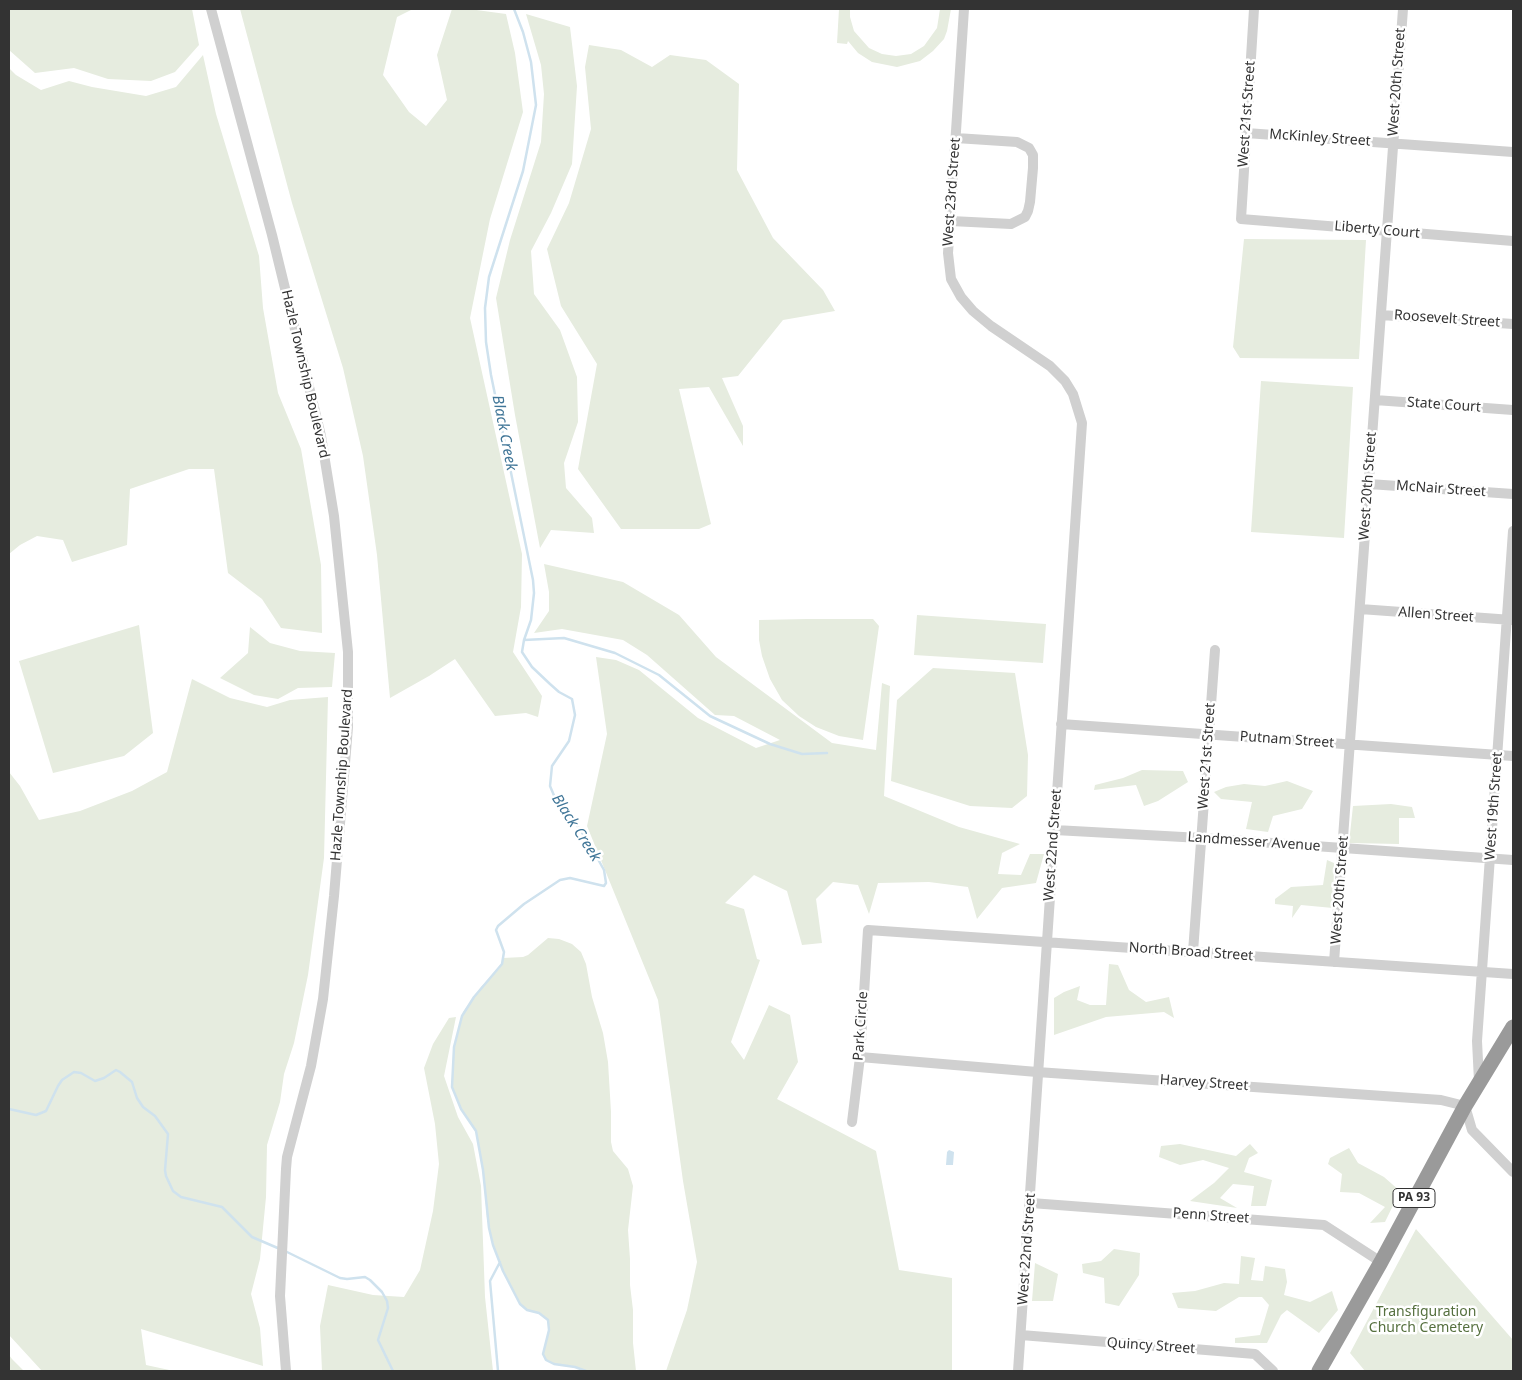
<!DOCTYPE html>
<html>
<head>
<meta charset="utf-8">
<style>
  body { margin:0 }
  #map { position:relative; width:1522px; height:1380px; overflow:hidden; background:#fff; font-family:"Noto Sans",sans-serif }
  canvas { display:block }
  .frame { position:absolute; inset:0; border:10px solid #333; pointer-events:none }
</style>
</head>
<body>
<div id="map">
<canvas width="1522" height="1380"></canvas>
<div class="frame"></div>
</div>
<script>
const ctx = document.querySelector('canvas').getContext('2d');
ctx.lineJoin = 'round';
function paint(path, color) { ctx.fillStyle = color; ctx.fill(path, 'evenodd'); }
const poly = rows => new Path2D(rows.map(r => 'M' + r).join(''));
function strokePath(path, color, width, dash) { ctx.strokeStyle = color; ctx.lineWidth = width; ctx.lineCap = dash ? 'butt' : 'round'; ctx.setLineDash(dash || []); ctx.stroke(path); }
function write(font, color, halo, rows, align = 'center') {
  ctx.font = font + ' "Noto Sans",sans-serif'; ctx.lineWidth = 5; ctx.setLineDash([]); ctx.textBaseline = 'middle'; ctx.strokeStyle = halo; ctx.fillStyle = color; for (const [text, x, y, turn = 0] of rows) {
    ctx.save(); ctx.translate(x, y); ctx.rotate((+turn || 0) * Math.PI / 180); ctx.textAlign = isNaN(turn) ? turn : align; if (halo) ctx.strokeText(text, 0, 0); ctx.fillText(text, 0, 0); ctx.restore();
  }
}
const green = poly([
  [9,9,192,9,199,45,175,72,151,81,108,79,74,68,35,73,9,50],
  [240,9,413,9,397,17,383,75,409,112,426,126,447,100,437,55,452,9,469,9,506,14,515,53,523,112,490,219,470,318,522,554,521,607,513,652,542,696,538,717,526,713,495,716,455,659,429,676,390,698,377,555,363,456,343,368,292,203],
  [839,9,850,9,850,17,854,31,869,48,882,54,896,56,911,54,924,46,937,28,940,9,951,9,947,31,944,39,933,51,920,61,897,67,872,62,858,53,848,41,847,44,837,43],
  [526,14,570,27,577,86,572,164,551,213,531,251,534,294,560,330,577,377,578,422,564,463,566,488,592,518,594,533,551,530,540,548,515,415,496,298,510,240,541,142,544,94,541,65],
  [589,45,621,50,652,67,670,55,706,60,739,84,737,170,773,238,823,290,835,311,783,320,738,376,722,378,743,426,743,446,709,387,679,389,711,524,699,529,621,529,578,469,597,364,561,306,547,249,569,203,591,129,585,67],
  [203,55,216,114,259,256,263,308,278,393,301,449,321,565,322,633,281,628,262,599,228,573,214,469,189,469,130,489,127,545,72,562,63,540,37,536,20,545,9,554,9,68,16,75,41,90,69,81,92,87,146,96,176,87],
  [1244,239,1366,240,1359,359,1240,358,1233,347],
  [1261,381,1353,387,1344,538,1251,532],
  [544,564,623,582,679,615,716,657,832,743,876,750,882,683,890,686,884,796,959,827,1020,844,1002,853,998,874,1021,875,1030,854,1044,854,1036,883,1002,888,977,919,968,887,929,882,878,883,869,914,858,885,833,882,816,899,822,943,802,945,787,891,754,875,725,903,744,909,757,959,760,960,731,1042,744,1060,769,1005,790,1015,798,1062,777,1099,876,1151,899,1270,952,1278,952,1371,666,1371,687,1310,697,1262,683,1181,658,1000,587,826,607,734,596,657,616,660,639,670,698,718,756,748,780,740,734,716,715,715,647,655,623,640,562,629,534,633,549,611,549,592],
  [917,615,1046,624,1043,663,914,655],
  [807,619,873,619,879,626,863,740,839,736,816,727,799,716,782,700,770,679,762,656,759,640,759,620],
  [139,625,153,733,124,756,53,773,19,661],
  [250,627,270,643,300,651,335,653,332,687,298,688,278,699,254,695,220,678,248,653],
  [933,668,1015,673,1028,755,1027,796,1012,808,970,806,891,781,897,700],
  [192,679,230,698,267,707,290,700,328,697,324,858,308,975,294,1043,284,1074,280,1102,267,1145,266,1197,260,1259,251,1294,260,1328,263,1366,141,1329,146,1365,174,1371,42,1371,9,1335,9,772,20,786,39,820,80,811,132,791,167,772],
  [1142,770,1183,771,1188,782,1158,801,1144,806,1136,785,1094,790,1095,785,1123,778],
  [1287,781,1313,791,1302,809,1273,816,1268,832,1246,829,1252,802,1221,799,1214,792,1226,787,1244,784,1265,786],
  [1391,804,1412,807,1415,818,1399,818,1399,844,1349,843,1353,806],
  [1327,860,1334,863,1333,908,1301,905,1292,918,1293,906,1275,904,1275,899,1291,887,1323,885],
  [548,938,559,939,572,944,581,952,586,964,592,997,603,1033,608,1062,611,1112,611,1142,613,1151,628,1169,633,1186,628,1230,630,1259,630,1285,633,1310,633,1343,636,1371,586,1371,575,1367,554,1364,546,1360,543,1354,549,1330,548,1320,539,1313,527,1310,520,1304,497,1257,487,1219,483,1170,476,1132,461,1109,452,1087,454,1047,463,1012,481,987,500,968,503,958,523,957,528,955],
  [1109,964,1118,965,1129,990,1146,1002,1169,997,1174,1018,1164,1012,1106,1017,1054,1035,1054,998,1064,992,1080,986,1077,1000,1090,1005,1106,1005],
  [456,1017,444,1076,458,1117,473,1144,481,1186,485,1297,493,1371,322,1371,320,1326,328,1285,373,1295,404,1297,420,1270,433,1211,439,1164,435,1124,424,1068,433,1044,449,1018],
  [1180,1144,1236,1156,1250,1144,1258,1153,1249,1158,1244,1172,1272,1180,1266,1206,1251,1206,1254,1186,1233,1184,1220,1198,1237,1208,1190,1201,1214,1183,1229,1168,1203,1160,1180,1165,1159,1157,1161,1146],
  [1349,1148,1358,1163,1384,1177,1400,1191,1385,1222,1370,1223,1385,1207,1359,1193,1340,1192,1342,1174,1328,1164,1330,1158],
  [1416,1229,1513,1340,1513,1371,1365,1371,1350,1353],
  [1114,1249,1140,1253,1139,1275,1119,1306,1105,1303,1104,1278,1083,1273,1082,1264,1101,1261],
  [1241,1256,1255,1258,1251,1280,1263,1281,1265,1266,1285,1269,1287,1282,1284,1295,1310,1302,1332,1291,1338,1310,1319,1333,1287,1310,1281,1315,1267,1343,1235,1343,1235,1338,1260,1335,1269,1305,1262,1297,1239,1297,1216,1311,1178,1308,1172,1293,1195,1291,1224,1283,1239,1284],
  [1035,1263,1058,1274,1053,1301,1032,1301],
  [9,1355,12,1359,24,1371,9,1371]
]);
const water = poly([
  [949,1150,954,1152,953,1165,946,1165,947,1152]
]);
const stream = poly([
  [514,9,523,32,531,62,536,105,523,171,489,277,485,308,486,342,491,375,533,580,534,593,531,620,524,640,522,652,532,667,550,684,559,692,572,699,575,715,569,741,552,766,550,786,558,805,579,828,590,845,604,870,606,883,604,886,570,878,560,880,524,904,498,926,496,930,504,952,502,964,474,997,462,1016,454,1047,452,1087,461,1109,476,1131,483,1170,489,1228,493,1245,503,1271,520,1304,527,1310,539,1313,548,1320,549,1330,543,1354,546,1360,554,1364,575,1367,586,1371],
  [524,640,564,638,615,653,659,675,710,716,770,744,802,754,827,753],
  [9,1109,36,1115,46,1111,58,1086,62,1080,74,1072,81,1073,95,1081,104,1078,116,1070,120,1072,132,1082,137,1098,143,1107,155,1116,168,1134,165,1170,166,1176,173,1191,181,1197,222,1207,252,1237,280,1249],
  [285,1251,340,1278,347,1279,365,1277,370,1280,382,1292,387,1301,388,1308,378,1340,393,1371],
  [498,1371,490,1281,500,1262]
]);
const minor = poly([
  [211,9,272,235,321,436,334,516,348,652,348,727,334,896,323,999,311,1066,287,1157,286,1169,280,1296,286,1371],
  [964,9,948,253,951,279,961,297,973,311,991,326,1050,366,1065,381,1073,394,1082,423,1018,1371],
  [1254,9,1241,219,1513,241],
  [1246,133,1513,152],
  [951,221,1011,224,1025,217,1028,211,1030,202,1033,168,1033,155,1029,148,1017,142,956,138],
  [1381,315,1513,324],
  [1375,400,1513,410],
  [1369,484,1513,494],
  [1360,609,1512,620],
  [1061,724,1513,756],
  [1055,830,1201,838,1513,860],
  [1193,952,1215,650],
  [1334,962,1403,9],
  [860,1057,1037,1072,1441,1100,1465,1106,1472,1130,1513,1172],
  [1479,1081,1477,1041,1513,531],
  [852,1122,860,1057,868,930,1513,974],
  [1031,1203,1324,1225,1381,1262],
  [1021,1335,1255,1354,1273,1371]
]);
const highway = poly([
  [1319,1371,1381,1262,1465,1106,1513,1027]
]);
const shields = [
  [1414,1198,42]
];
const shieldNames = [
  ["PA 93",1414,1198]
];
const streetNames = [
  ["West 20th Street",1397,82,-86],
  ["West 21st Street",1247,114,-86],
  ["McKinley Street",1320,138,4],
  ["West 23rd Street",952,192,-86],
  ["Liberty Court",1377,230,5],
  ["Roosevelt Street",1447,319,4],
  ["Hazle Township Boulevard",305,374,77],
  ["State Court",1444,405,4],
  ["West 20th Street",1368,486,-86],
  ["McNair Street",1441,489,4],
  ["Allen Street",1436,615,4],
  ["Putnam Street",1287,740,4],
  ["West 21st Street",1207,756,-86],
  ["Hazle Township Boulevard",342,775,-86],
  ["West 19th Street",1494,806,-86],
  ["Landmesser Avenue",1254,842,4],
  ["West 22nd Street",1053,845,-86],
  ["West 20th Street",1340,890,-86],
  ["North Broad Street",1191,952,4],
  ["Park Circle",861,1026,-86],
  ["Harvey Street",1204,1083,4],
  ["Penn Street",1211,1216,4],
  ["West 22nd Street",1027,1249,-86],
  ["Quincy Street",1151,1346,4]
];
const parkNames = [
  ["Transfiguration",1426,1312],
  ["Church Cemetery",1426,1328]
];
const waterNames = [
  ["Black Creek",504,433,79],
  ["Black Creek",576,828,57]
];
paint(green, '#e6ecdf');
paint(water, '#cfe2ee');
strokePath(stream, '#cfe2ee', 2.5);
strokePath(minor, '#d0d0d0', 10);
strokePath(highway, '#9a9a9a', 15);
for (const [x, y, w] of shields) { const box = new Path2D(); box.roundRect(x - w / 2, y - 9.5, w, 19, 4); ctx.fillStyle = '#fff'; ctx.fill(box); strokePath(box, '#333', 1); }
write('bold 12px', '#333', null, shieldNames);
write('14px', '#333', '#fff', streetNames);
write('14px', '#56703f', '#fff', parkNames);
write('italic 15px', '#3f7597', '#fff', waterNames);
</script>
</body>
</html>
